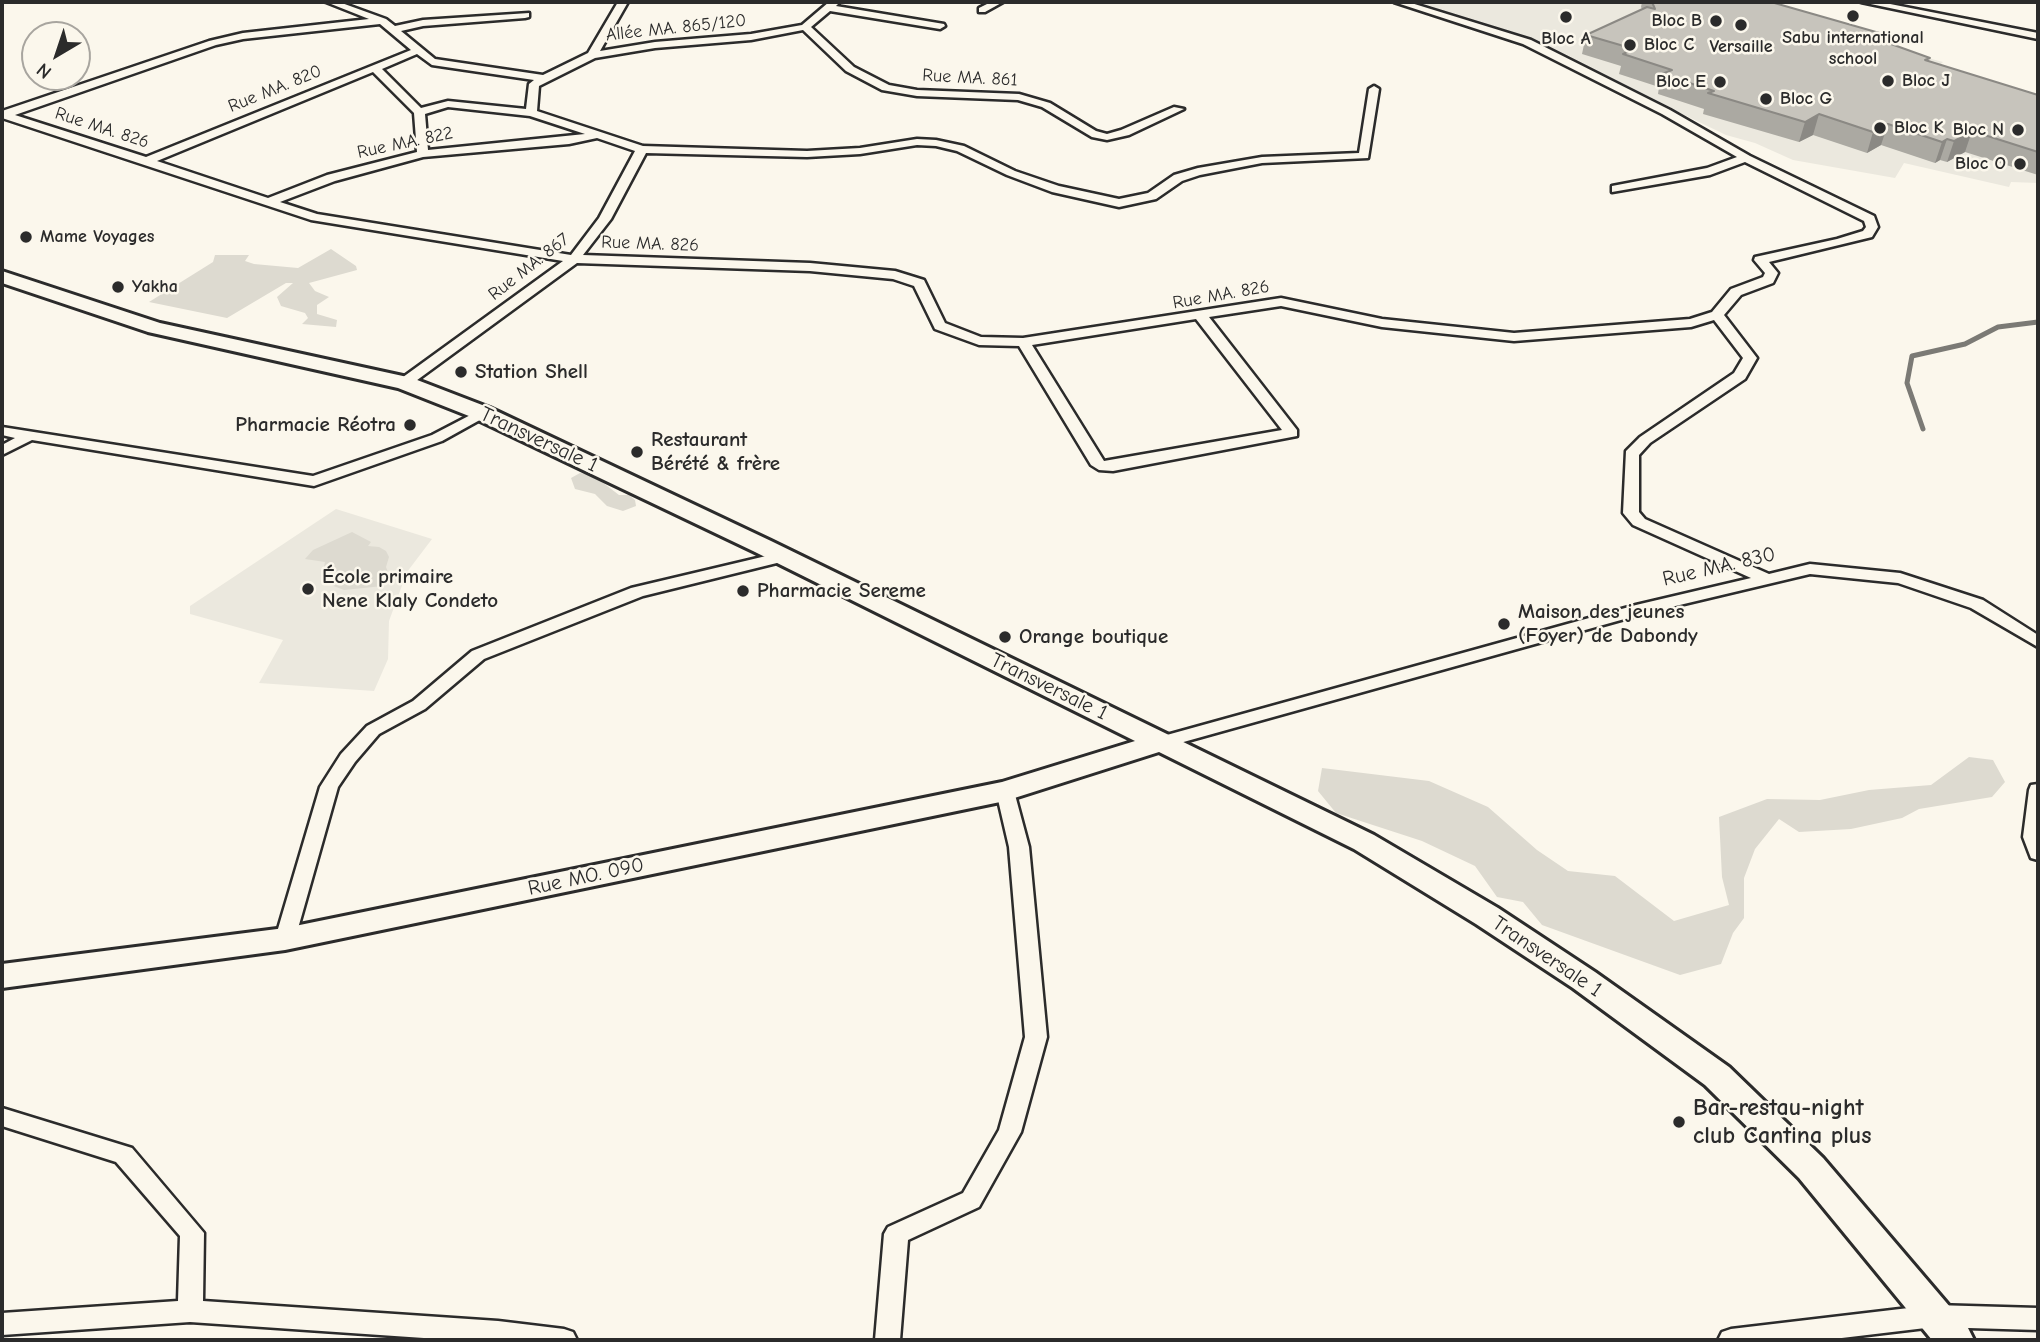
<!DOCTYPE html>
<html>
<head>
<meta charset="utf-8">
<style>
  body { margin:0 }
  #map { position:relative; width:2040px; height:1342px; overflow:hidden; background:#fbf7ec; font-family:"Comic Neue",sans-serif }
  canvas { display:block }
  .frame { position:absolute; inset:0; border:4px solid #2b2b2b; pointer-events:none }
  .north { position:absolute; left:21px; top:21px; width:70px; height:70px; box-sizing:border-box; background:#fbf7ec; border:2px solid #a8a59f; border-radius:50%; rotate:219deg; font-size:19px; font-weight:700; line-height:28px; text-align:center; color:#2b2b2b }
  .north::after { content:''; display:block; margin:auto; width:24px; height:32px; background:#2b2b2b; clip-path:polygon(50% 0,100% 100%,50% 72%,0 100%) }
</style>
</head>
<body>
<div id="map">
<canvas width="2040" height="1342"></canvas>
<div class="frame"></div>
<div class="north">N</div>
</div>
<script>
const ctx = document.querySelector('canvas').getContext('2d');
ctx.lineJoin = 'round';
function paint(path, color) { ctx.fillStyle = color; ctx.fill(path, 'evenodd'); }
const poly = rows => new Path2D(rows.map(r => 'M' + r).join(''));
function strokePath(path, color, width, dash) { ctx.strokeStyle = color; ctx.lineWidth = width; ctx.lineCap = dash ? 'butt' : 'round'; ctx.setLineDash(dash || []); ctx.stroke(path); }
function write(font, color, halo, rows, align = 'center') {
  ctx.font = font + ' "Comic Neue",sans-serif'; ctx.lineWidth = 5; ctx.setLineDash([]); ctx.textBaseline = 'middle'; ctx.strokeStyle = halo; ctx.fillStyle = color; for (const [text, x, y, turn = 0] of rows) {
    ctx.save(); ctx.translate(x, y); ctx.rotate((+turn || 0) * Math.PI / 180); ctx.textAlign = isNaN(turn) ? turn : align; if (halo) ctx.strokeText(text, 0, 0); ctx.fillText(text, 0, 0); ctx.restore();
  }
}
const built = poly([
  [1409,2,1746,2,1890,48,1943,62,1937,68,2038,110,2038,183,2011,182,2009,187,1904,163,1895,178,1793,160,1755,143,1726,135,1518,35],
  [336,509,432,539,407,572,389,621,388,659,374,691,259,683,283,640,190,614,190,606]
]);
const green = poly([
  [331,249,356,266,357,270,309,283,315,291,329,297,317,305,317,314,337,320,336,327,302,324,308,318,305,313,281,306,277,297,293,283,286,283,227,318,149,302,213,262,215,255,249,255,245,261,254,264,298,268],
  [580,473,593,475,619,495,629,495,635,500,636,506,623,511,607,506,595,494,575,489,571,478],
  [352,532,371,542,368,546,379,547,386,551,389,557,386,567,391,580,383,586,344,590,331,585,322,576,325,562,305,559,313,550],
  [1969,757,1993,760,2005,782,1992,797,1919,809,1902,818,1851,829,1799,832,1779,819,1755,849,1744,878,1744,918,1733,933,1721,964,1680,975,1542,925,1523,902,1497,897,1475,866,1422,841,1336,813,1318,791,1322,768,1429,781,1488,807,1537,850,1568,871,1615,876,1674,921,1729,905,1722,877,1719,817,1767,799,1820,800,1869,790,1931,785]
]);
const stream = poly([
  [1923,429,1907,383,1912,356,1965,344,1998,327,2038,322]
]);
const street = poly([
  [326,2,339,2,386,19,395,26,423,20,529,13,529,17,525,18,423,26,401,31,435,59,543,75,588,53,618,2,628,2,600,51,655,42,751,34,802,25,829,2,840,2,836,6,944,24,945,26,940,29,830,11,811,27,854,67,889,85,917,90,1019,94,1050,103,1096,131,1107,134,1121,130,1174,107,1184,109,1129,135,1107,140,1092,137,1042,107,1018,100,917,96,882,90,846,71,803,30,751,40,655,48,595,58,539,86,537,111,643,146,807,151,860,148,917,139,936,140,964,146,1015,171,1059,186,1119,199,1148,193,1174,175,1198,168,1262,157,1359,153,1369,89,1374,86,1379,89,1368,158,1262,163,1200,175,1182,181,1156,199,1119,207,1052,192,1007,175,957,151,936,146,917,145,860,154,807,157,646,153,611,219,583,255,810,263,895,271,924,280,945,323,981,337,1023,338,1281,298,1382,319,1514,333,1690,319,1712,312,1731,289,1763,277,1765,273,1754,260,1755,257,1837,239,1863,231,1866,227,1864,221,1745,162,1710,175,1612,192,1612,186,1707,168,1737,157,1662,114,1523,44,1394,2,1408,2,1531,40,1670,110,1750,156,1874,216,1878,227,1872,237,1769,262,1778,273,1773,283,1741,295,1724,315,1757,358,1745,379,1650,443,1639,455,1639,512,1645,519,1769,574,1810,564,1900,573,1983,600,2038,635,2038,647,1971,608,1898,583,1810,574,1646,613,1162,748,1156,746,1153,742,1156,738,1636,605,1751,578,1633,525,1623,513,1626,451,1640,437,1734,373,1743,358,1714,320,1691,327,1514,341,1382,327,1281,306,1209,317,1297,430,1297,436,1113,471,1099,470,1091,465,1019,346,979,345,935,329,914,286,893,279,810,271,577,263,409,386,399,386,399,380,563,261,311,220,2,118,2,111,209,41,243,33,369,19,326,2],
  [380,24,411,50,146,157,15,115,216,45,243,39,380,24],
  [417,54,432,65,534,80,529,84,526,109,448,101,421,108,382,69,417,54],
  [373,72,414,113,417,152,327,175,268,198,157,161,373,72],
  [448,107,530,116,585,134,428,150,425,114,448,107],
  [597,138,635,151,599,218,571,255,317,214,280,202,335,181,423,157,569,144,597,138],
  [1196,319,1282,430,1104,461,1032,345,1196,319],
  [991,2,1003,2,985,12,979,12,979,8,991,2],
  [1861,2,1880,2,2038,33,2038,39,1861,2],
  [482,409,489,413,487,416,442,441,314,486,32,440,2,455,2,445,15,438,2,435,2,427,313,476,432,435,482,409],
  [783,552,789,554,791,557,789,560,643,596,484,659,425,709,379,734,355,762,338,787,295,939,292,944,285,947,278,944,275,939,320,787,341,754,367,726,413,701,472,651,631,588,783,552],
  [2038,784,2038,860,2031,858,2023,837,2029,790,2031,785,2038,784],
  [1005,785,1012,786,1014,791,1029,847,1047,1037,1021,1132,979,1207,908,1240,900,1340,875,1340,884,1234,888,1227,963,1193,999,1130,1025,1037,1009,847,996,791,998,786,1005,785],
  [2,1108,132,1148,204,1233,203,1301,498,1321,564,1329,573,1332,577,1340,453,1340,190,1322,2,1335,2,1313,178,1301,180,1236,116,1162,2,1126,2,1108],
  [1934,1305,2038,1308,2038,1330,1934,1327,1825,1340,1718,1340,1722,1332,1731,1329,1934,1305]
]);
const secondary = poly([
  [2,271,160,323,412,378,490,408,771,541,1374,835,1498,908,1595,972,1729,1067,1823,1158,1968,1328,1974,1340,1932,1340,1799,1178,1705,1085,1573,988,1476,924,1354,849,1159,752,1005,801,285,950,2,988,2,964,285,928,1002,782,1135,741,753,551,474,418,398,388,148,332,2,283,2,271]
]);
const wall = poly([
  [1642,2,1771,2,1888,43,1929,62,2038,95,2038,175,1965,152,1947,162,1940,160,1935,163,1881,145,1867,153,1813,135,1799,142,1703,114,1704,109,1658,94,1659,87,1619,74,1621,66,1582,54,1586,35,1642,9,1641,7]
]);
const shadedWall = poly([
  [1890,36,1884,56,1880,40],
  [1819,114,1813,135,1799,142,1805,122],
  [1888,124,1881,145,1867,153,1873,132],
  [1972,131,1965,152,1947,162,1954,141],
  [1947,139,1940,160,1935,163,1942,142]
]);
const building = poly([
  [1652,2,1771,2,1890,36,1880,40,1930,58,1925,60,2038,95,2038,152,1972,131,1954,141,1947,139,1942,142,1888,124,1873,132,1819,114,1805,122,1708,93,1714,91,1662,74,1672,70,1623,54,1634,49,1586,35,1647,7,1655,9,1652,2]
]);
const markers = [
  [1853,16,7,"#2b2b2b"],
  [1566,17,7,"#2b2b2b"],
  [1716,21,7,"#2b2b2b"],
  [1741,25,7,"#2b2b2b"],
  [1630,45,7,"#2b2b2b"],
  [1888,81,7,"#2b2b2b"],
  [1720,82,7,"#2b2b2b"],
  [1766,99,7,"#2b2b2b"],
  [1880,128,7,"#2b2b2b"],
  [2018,130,7,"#2b2b2b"],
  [2020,164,7,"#2b2b2b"],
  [26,237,7,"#2b2b2b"],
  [118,287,7,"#2b2b2b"],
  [461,372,7,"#2b2b2b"],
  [410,425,7,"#2b2b2b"],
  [637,452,7,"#2b2b2b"],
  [308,589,7,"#2b2b2b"],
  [743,591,7,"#2b2b2b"],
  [1504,624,7,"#2b2b2b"],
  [1005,637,7,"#2b2b2b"],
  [1679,1122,7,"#2b2b2b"]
];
const farPoinames = [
  ["Bloc B",1702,21,"right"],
  ["Sabu international",1853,38,"center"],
  ["school",1853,59,"center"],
  ["Bloc A",1566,39,"center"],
  ["Bloc C",1644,45],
  ["Versaille",1741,47,"center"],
  ["Bloc J",1902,81],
  ["Bloc E",1706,82,"right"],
  ["Bloc G",1780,99],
  ["Bloc K",1894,128],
  ["Bloc N",2004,130,"right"],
  ["Bloc O",2006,164,"right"],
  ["Mame Voyages",40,237],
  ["Yakha",132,287]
];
const farStreetnames = [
  ["Allée MA. 865/120",676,28,-6],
  ["Rue MA. 861",970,78,3],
  ["Rue MA. 820",275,89,-22],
  ["Rue MA. 826",102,128,18],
  ["Rue MA. 822",405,143,-12],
  ["Rue MA. 826",650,244,2],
  ["Rue MA. 867",529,267,-38],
  ["Rue MA. 826",1221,295,-10]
];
const poiNames = [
  ["Station Shell",475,372],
  ["Pharmacie Réotra",396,425,"right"],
  ["Restaurant",651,440],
  ["Bérété & frère",651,464],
  ["École primaire",322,577],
  ["Nene Klaly Condeto",322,601],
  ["Pharmacie Sereme",757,591],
  ["Maison des jeunes",1518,612],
  ["(Foyer) de Dabondy",1518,636],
  ["Orange boutique",1019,637]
];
const streetNames = [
  ["Transversale 1",539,440,25],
  ["Rue MA. 830",1719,567,-13],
  ["Transversale 1",1049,687,26],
  ["Rue MO. 090",586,877,-12],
  ["Transversale 1",1547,957,34]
];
const nearPoinames = [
  ["Bar-restau-night",1693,1108],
  ["club Cantina plus",1693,1136]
];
paint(built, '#ebe8de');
paint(green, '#dddad0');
strokePath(stream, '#7b7a75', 5);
strokePath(street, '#2b2b2b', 5);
strokePath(secondary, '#2b2b2b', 6);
paint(street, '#fbf7ec');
paint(secondary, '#fbf7ec');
paint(wall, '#aba9a2');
paint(shadedWall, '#8b8984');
paint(building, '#c7c4bc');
strokePath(building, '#8b8984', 2);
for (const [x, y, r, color] of markers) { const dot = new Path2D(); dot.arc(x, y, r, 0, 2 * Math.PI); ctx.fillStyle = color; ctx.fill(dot); strokePath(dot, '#fbf7ec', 2.5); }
write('bold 18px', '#2b2b2b', '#fbf7ec', farPoinames, 'left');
write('18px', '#2b2b2b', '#fbf7ec', farStreetnames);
write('bold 21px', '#2b2b2b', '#fbf7ec', poiNames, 'left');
write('21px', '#2b2b2b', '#fbf7ec', streetNames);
write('bold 24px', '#2b2b2b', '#fbf7ec', nearPoinames, 'left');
</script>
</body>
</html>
